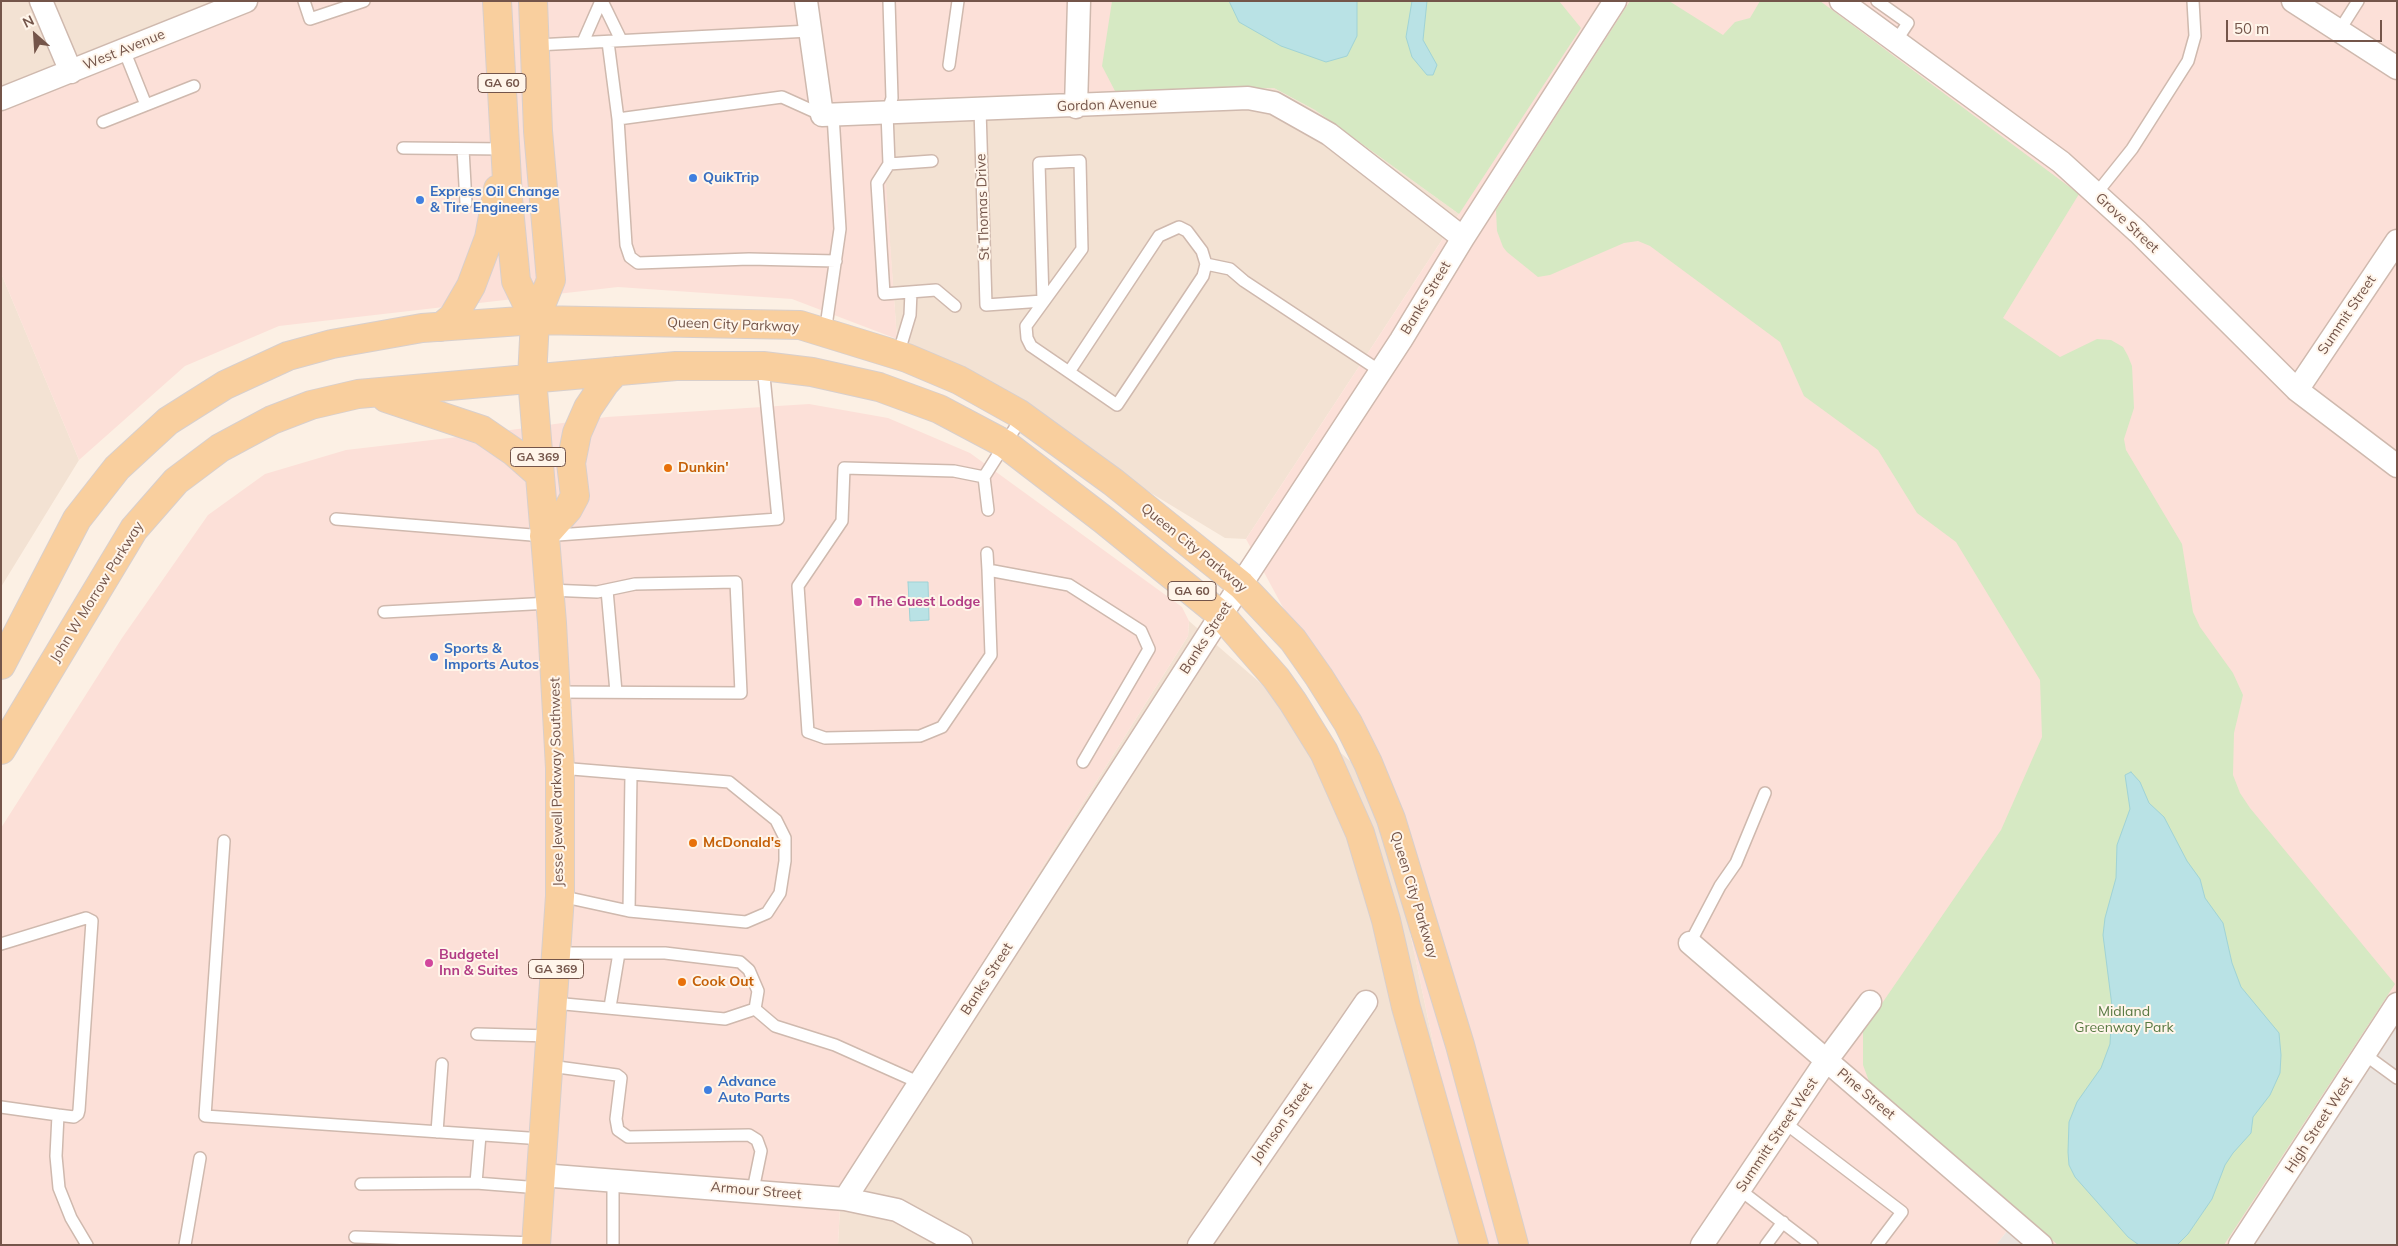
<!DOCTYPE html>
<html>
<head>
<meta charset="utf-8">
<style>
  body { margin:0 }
  #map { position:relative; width:2398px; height:1246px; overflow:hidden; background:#fcf0e4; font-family:Mulish,sans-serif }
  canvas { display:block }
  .frame { position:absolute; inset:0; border:2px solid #74554a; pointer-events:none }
  .north { position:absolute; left:10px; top:10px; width:50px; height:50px; -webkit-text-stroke:4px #fff5ea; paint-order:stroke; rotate:334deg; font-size:14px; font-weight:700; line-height:20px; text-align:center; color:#74554a }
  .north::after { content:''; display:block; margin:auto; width:18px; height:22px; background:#74554a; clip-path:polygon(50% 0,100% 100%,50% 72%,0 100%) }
  .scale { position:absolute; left:2226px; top:20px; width:156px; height:22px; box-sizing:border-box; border:2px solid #74554a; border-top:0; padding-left:6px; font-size:15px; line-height:18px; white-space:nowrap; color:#74554a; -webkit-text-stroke:4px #fff5ea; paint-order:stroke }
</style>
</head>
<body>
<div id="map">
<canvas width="2398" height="1246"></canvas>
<div class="frame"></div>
<div class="north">N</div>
<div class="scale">50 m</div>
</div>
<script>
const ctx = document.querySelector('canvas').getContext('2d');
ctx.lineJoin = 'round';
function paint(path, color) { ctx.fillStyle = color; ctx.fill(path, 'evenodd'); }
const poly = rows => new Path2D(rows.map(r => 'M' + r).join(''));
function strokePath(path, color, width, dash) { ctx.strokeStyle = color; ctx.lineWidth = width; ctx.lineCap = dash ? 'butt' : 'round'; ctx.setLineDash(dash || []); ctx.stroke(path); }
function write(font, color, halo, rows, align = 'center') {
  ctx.font = font + ' Mulish,sans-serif'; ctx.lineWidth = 4; ctx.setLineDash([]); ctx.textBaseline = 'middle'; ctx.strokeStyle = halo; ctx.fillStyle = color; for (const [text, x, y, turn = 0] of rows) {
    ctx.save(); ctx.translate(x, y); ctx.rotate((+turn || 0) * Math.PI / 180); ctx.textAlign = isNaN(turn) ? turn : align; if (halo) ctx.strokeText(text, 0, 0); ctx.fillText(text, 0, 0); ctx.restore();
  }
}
const residential = poly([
  [1,1,252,1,1,107],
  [1274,88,1315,110,1459,214,1246,539,1225,538,897,339,879,100,1115,91],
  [1,273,79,460,1,587],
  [1189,621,1380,787,1449,1120,1484,1245,838,1245,841,1187,1188,636]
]);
const commercial = poly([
  [252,1,2397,1,2397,1006,2241,1245,2041,1245,2014,1222,1996,1245,1484,1245,1449,1120,1380,787,1246,539,1459,214,1315,110,1274,88,1115,91,880,100,897,339,792,299,618,287,279,326,185,366,79,460,1,273,1,107],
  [809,404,888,418,970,453,1182,607,1189,621,1188,636,841,1187,838,1245,1,1245,1,828,122,638,208,515,265,474,346,450,466,436,607,417]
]);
const industrial = poly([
  [2397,1006,2397,1245,2241,1245],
  [2014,1222,2041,1245,1996,1245]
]);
const green = poly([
  [1112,1,1559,1,1581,28,1459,214,1315,110,1274,88,1115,91,1102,66],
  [1630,1,1669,1,1723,35,1735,22,1750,18,1760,1,1820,1,2079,194,2003,318,2060,357,2097,339,2111,340,2123,347,2128,356,2132,366,2134,408,2124,439,2126,450,2182,544,2193,612,2200,627,2233,673,2243,695,2234,733,2233,775,2240,793,2250,808,2395,984,2224,1245,2058,1245,1870,1084,1863,1065,1863,1031,2001,830,2042,737,2040,680,1956,542,1917,513,1878,450,1804,396,1780,342,1650,246,1638,241,1624,243,1550,275,1538,277,1507,252,1503,247,1497,231,1496,210]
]);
const water = poly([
  [1229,1,1357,1,1357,36,1347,56,1326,62,1281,46,1239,22,1229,1],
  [1412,1,1427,1,1423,40,1437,65,1433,75,1427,75,1412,57,1406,37,1412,1],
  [908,582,928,582,929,620,910,621,908,582],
  [2131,772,2140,782,2149,803,2164,817,2187,861,2200,879,2205,898,2223,923,2232,963,2241,987,2279,1033,2281,1055,2280,1073,2270,1095,2253,1117,2251,1133,2233,1153,2225,1165,2212,1199,2188,1234,2177,1245,2139,1245,2128,1237,2075,1177,2069,1165,2068,1152,2069,1122,2077,1102,2101,1068,2110,1044,2112,1006,2103,935,2105,918,2116,878,2117,845,2130,809,2125,775,2131,772]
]);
const service = poly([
  [304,1,310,19,364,1],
  [602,1,621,40],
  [889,1,892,98,887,113,889,164,877,183,884,294,936,290,955,306],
  [1877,1,1908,23,1896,41],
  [2339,31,2358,1],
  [583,42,601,1],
  [608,42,618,119,626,245,630,257,638,263,749,259,836,261],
  [536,45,810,31],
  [949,65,958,1],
  [146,105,194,86],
  [980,109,986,305,1043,301,1039,163,1080,161,1082,249,1026,326,1027,338,1031,346,1069,372,1117,405,1203,276,1206,264,1202,251,1187,231,1179,227,1159,236,1069,372],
  [618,119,782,97,822,115],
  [103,122,146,105,124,50],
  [403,148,506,149],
  [463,149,466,203],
  [889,164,932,161],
  [2096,194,2132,149,2188,61,2195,36,2193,1],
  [1206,264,1230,269,1244,281,1380,371],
  [825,333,840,229,833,115],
  [898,355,910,315,911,292],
  [1022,417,984,477,954,471,844,468,842,521,798,586,808,732,825,738,920,736,942,727,991,655,988,570,1069,585,1141,631,1149,649,1083,762],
  [984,477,988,510],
  [336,519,544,536,778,519,763,366],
  [987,553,988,570],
  [549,590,597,592,635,584,736,582,741,693,556,692],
  [607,590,616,692],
  [384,612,550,603],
  [560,768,729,782,776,820,785,838,785,861,780,893,767,913,746,922,629,911,631,775],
  [224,841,205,1116,543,1139],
  [560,896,629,911],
  [1690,943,1720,886,1736,863,1765,793],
  [1,944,86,918,92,921,79,1110,78,1114,74,1117,58,1115],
  [557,953,665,953,740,962,749,970,758,991,755,1009],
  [554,1003,725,1019,755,1009],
  [610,1007,619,953],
  [755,1009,775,1026,835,1045,920,1083],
  [477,1034,550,1036],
  [2364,1054,2397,1078],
  [550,1066,617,1075,621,1078,616,1119,618,1130,628,1137,749,1135,757,1140,761,1151,753,1190],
  [1,1107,58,1115,56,1156,59,1188,71,1218,87,1245],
  [1785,1123,1902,1212,1877,1245],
  [437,1132,442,1064],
  [480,1135,476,1183,540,1188],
  [361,1184,476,1183],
  [1740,1190,1812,1245],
  [355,1237,536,1243],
  [185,1245,200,1158],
  [613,1245,613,1181],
  [1766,1245,1783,1222]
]);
const minor = poly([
  [41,1,71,72],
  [806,1,822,115,1248,98,1274,103,1329,134,1463,238],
  [1841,1,2061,162,2138,232,2297,390,2397,466],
  [2293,1,2397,68],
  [1,99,246,1],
  [1076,107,1079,1],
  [2297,390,2397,241],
  [1690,943,2041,1245],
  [541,1175,845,1199,897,1210,961,1245],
  [845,1199,1221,615,1401,340,1463,238,1615,1],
  [1199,1245,1366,1002],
  [1702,1245,1826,1061,1870,1002],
  [2240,1245,2397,1004]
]);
const primary = poly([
  [497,1,508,198,516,281,535,320],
  [533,1,538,131,551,280,535,320,532,378,552,623,560,768,560,896,536,1245],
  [441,327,453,317,471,286,489,238,498,189],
  [386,398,482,430,514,452,539,474],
  [544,536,568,509,575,496,571,463,577,433,588,408,605,383,616,371],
  [1,665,77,519,117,468,168,421,225,385,288,356,332,344,422,328,535,320,800,325,907,358,959,380,1018,413,1113,482,1241,585,1293,640,1319,677,1348,723,1368,763,1391,819,1460,1045,1514,1245],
  [1,750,134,529,176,481,220,448,272,420,311,405,358,394,676,366,763,366,812,372,879,387,939,409,1005,444,1104,520,1221,615,1276,678,1293,702,1324,752,1360,833,1386,920,1406,1007,1474,1245]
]);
const markers = [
  [693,178,5,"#3f7fe0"],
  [420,200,5,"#3f7fe0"],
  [668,468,5,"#e8710a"],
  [858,602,5,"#d1479c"],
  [434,657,5,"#3f7fe0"],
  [693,843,5,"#e8710a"],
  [429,963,5,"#d1479c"],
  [682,982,5,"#e8710a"],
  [708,1090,5,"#3f7fe0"]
];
const shields = [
  [502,83,48],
  [538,457,55],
  [1192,591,48],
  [556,969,55]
];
const shieldNames = [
  ["GA 60",502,83],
  ["GA 369",538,457],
  ["GA 60",1192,591],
  ["GA 369",556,969]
];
const streetNames = [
  ["West Avenue",124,50,-22],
  ["Gordon Avenue",1107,105,-2],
  ["St Thomas Drive",983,207,-92],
  ["Grove Street",2127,223,43],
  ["Banks Street",1426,298,-59],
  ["Summit Street",2347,315,-56],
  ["Queen City Parkway",733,325,2],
  ["Queen City Parkway",1194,548,39],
  ["John W Morrow Parkway",97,592,-58],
  ["Banks Street",1206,638,-57],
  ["Jesse Jewell Parkway Southwest",557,782,-91],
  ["Queen City Parkway",1414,895,73],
  ["Banks Street",987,979,-57],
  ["Pine Street",1866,1094,40],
  ["Johnson Street",1282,1123,-55],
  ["High Street West",2319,1125,-57],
  ["Summitt Street West",1777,1135,-56],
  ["Armour Street",756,1191,5]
];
const shopNames = [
  ["QuikTrip",703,178],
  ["Express Oil Change",430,192],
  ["& Tire Engineers",430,208],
  ["Sports &",444,649],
  ["Imports Autos",444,665],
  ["Advance",718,1082],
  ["Auto Parts",718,1098]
];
const foodNames = [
  ["Dunkin'",678,468],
  ["McDonald's",703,843],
  ["Cook Out",692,982]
];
const hotelNames = [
  ["The Guest Lodge",868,602],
  ["Budgetel",439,955],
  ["Inn & Suites",439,971]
];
const parkNames = [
  ["Midland",2124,1012],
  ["Greenway Park",2124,1028]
];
paint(residential, '#f3e2d3');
paint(commercial, '#fce0d8');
paint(industrial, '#ebe4df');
paint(green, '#d6e9c3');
paint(water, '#b9e2e5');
strokePath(water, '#a0d3d6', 1);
strokePath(service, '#cfb9ae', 14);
strokePath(minor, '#cfb9ae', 25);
strokePath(primary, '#d8cfcc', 30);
strokePath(service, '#fff', 11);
strokePath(minor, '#fff', 22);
strokePath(primary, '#f9cf9e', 28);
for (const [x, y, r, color] of markers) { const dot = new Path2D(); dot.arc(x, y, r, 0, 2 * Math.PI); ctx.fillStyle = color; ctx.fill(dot); strokePath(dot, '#fff5ea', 2); }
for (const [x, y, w] of shields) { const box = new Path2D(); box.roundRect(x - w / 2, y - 9.5, w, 19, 4); ctx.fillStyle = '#fff5ea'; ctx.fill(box); strokePath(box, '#74554a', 1); }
write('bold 12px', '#74554a', null, shieldNames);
write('14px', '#74554a', '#fff5ea', streetNames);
write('bold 14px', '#366cbe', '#fff5ea', shopNames, 'left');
write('bold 14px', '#c56008', '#fff5ea', foodNames, 'left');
write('bold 14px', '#b23c85', '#fff5ea', hotelNames, 'left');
write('14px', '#587942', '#fff5ea', parkNames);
</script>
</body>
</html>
